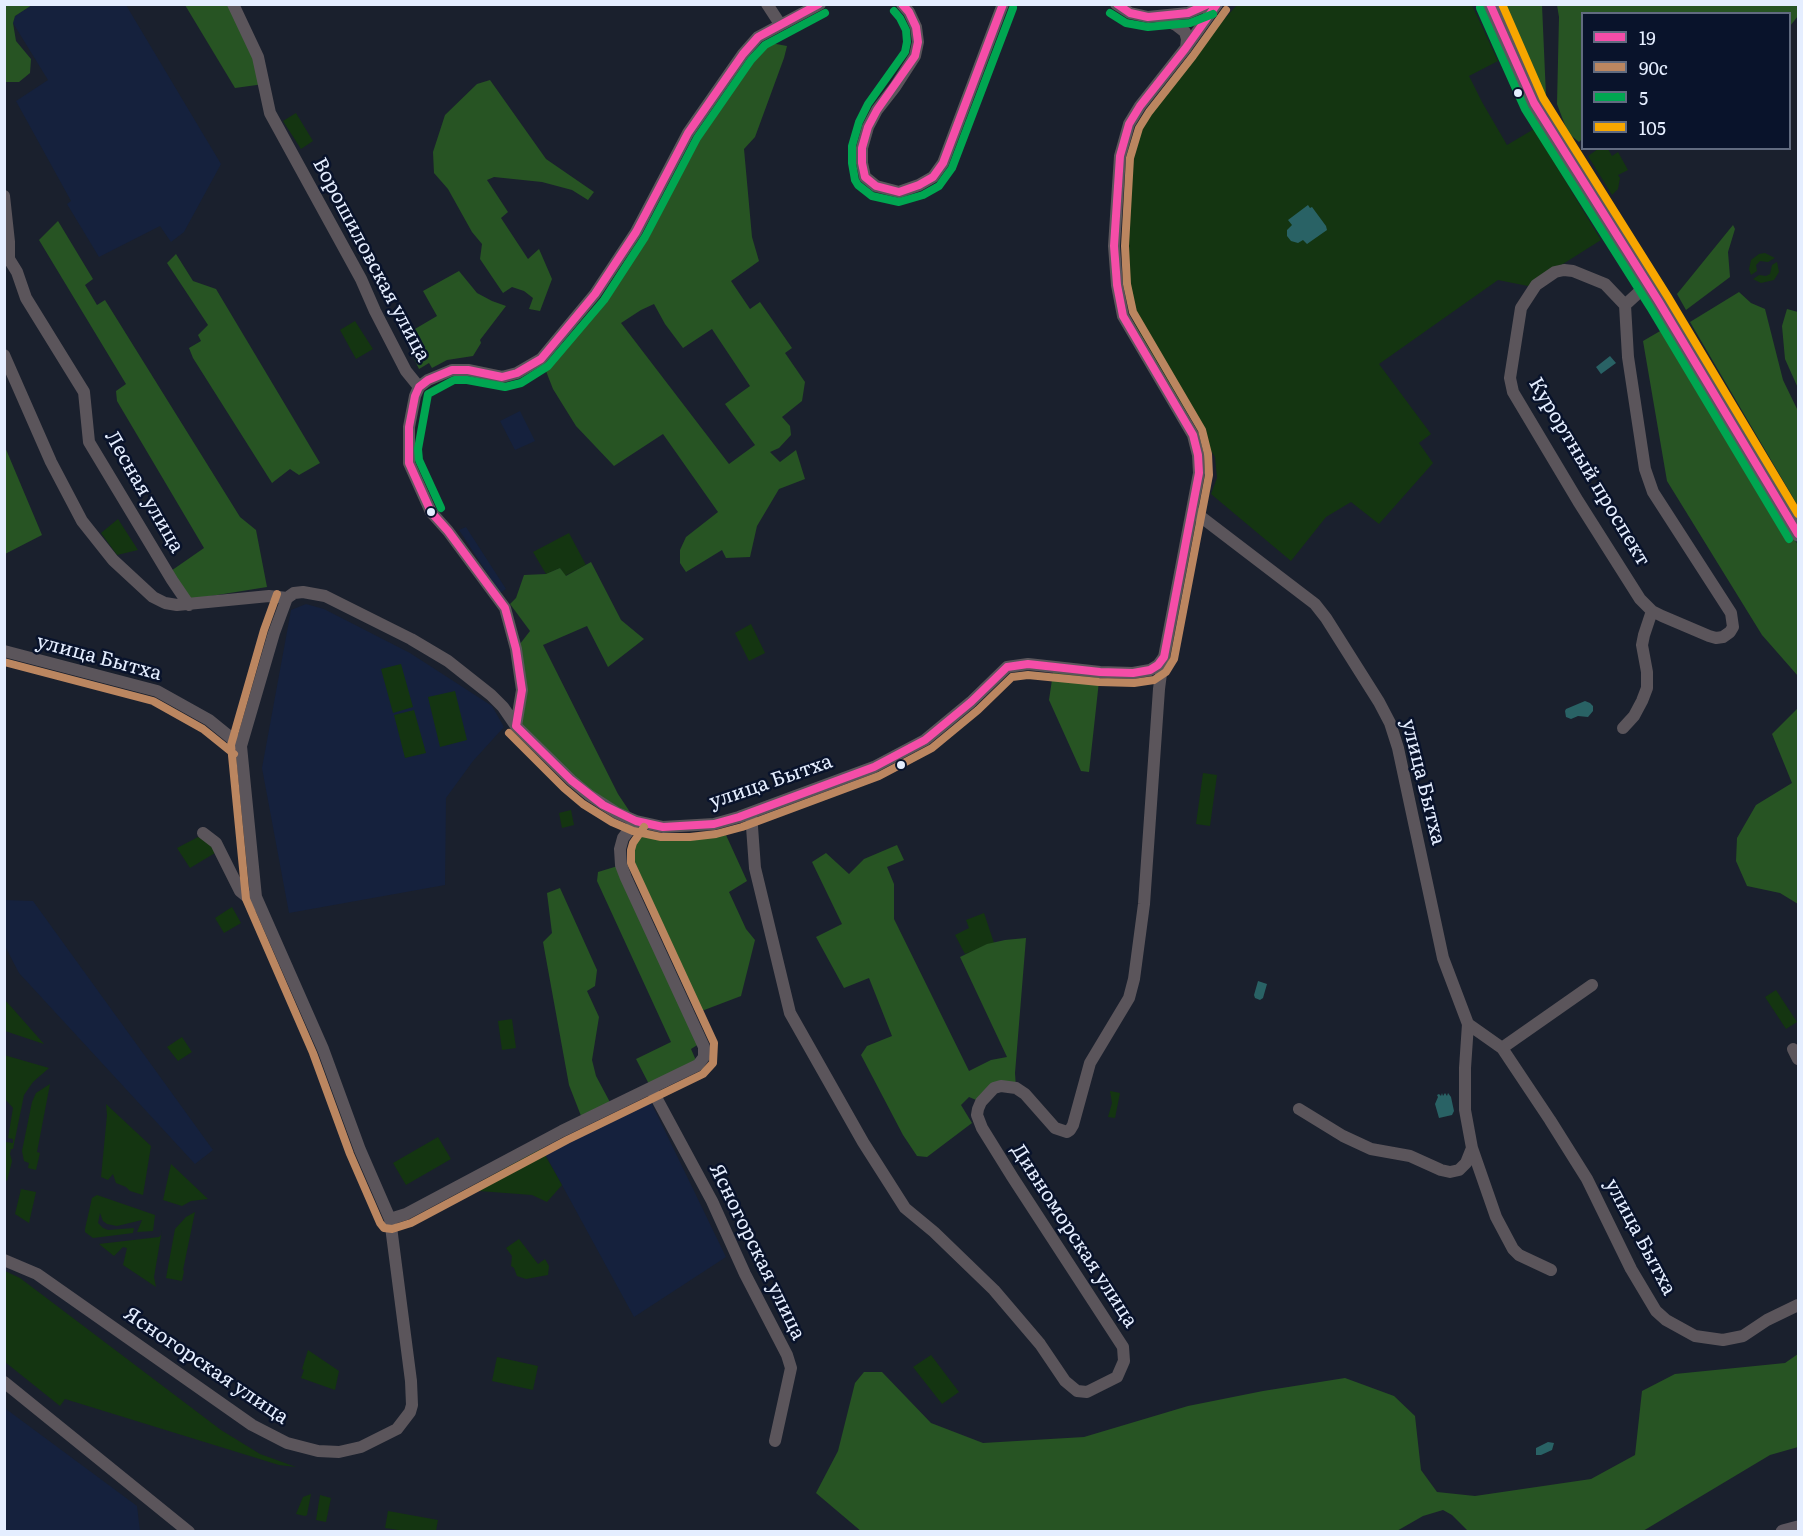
<!DOCTYPE html>
<html>
<head>
<meta charset="utf-8">
<style>
  body { margin:0 }
  #map { position:relative; width:1803px; height:1536px; overflow:hidden; background:#1a202d; font-family:Literata,serif }
  canvas { display:block }
  .frame { position:absolute; inset:0; border:6px solid #e5eeff; pointer-events:none }
  .legend { position:absolute; left:1581px; top:12px; width:210px; height:138px; box-sizing:border-box; background:#09132b; border:2px solid #616b80; margin:0; padding:8px 10px; list-style:none; font-size:18px; color:#e5eeff }
  .legend li { display:flex; align-items:center; gap:12px; height:30px }
  .legend b { width:30px; border:2px solid #616b80 }
</style>
</head>
<body>
<div id="map">
<canvas width="1803" height="1536"></canvas>
<div class="frame"></div>
<ul class="legend">
<li><b style="height:8px;background:#f54da8"></b>19</li>
<li><b style="height:8px;background:#bb8660"></b>90с</li>
<li><b style="height:8px;background:#00a651"></b>5</li>
<li><b style="height:8px;background:#f7a600"></b>105</li>
</ul>
</div>
<script>
const ctx = document.querySelector('canvas').getContext('2d');
ctx.lineJoin = 'round';
function paint(path, color) { ctx.fillStyle = color; ctx.fill(path, 'evenodd'); }
const poly = rows => new Path2D(rows.map(r => 'M' + r).join(''));
function strokePath(path, color, width, dash) { ctx.strokeStyle = color; ctx.lineWidth = width; ctx.lineCap = dash ? 'butt' : 'round'; ctx.setLineDash(dash || []); ctx.stroke(path); }
function write(font, color, halo, rows, align = 'center') {
  ctx.font = font + ' Literata,serif'; ctx.lineWidth = 5; ctx.setLineDash([]); ctx.textBaseline = 'middle'; ctx.strokeStyle = halo; ctx.fillStyle = color; for (const [text, x, y, turn = 0] of rows) {
    ctx.save(); ctx.translate(x, y); ctx.rotate((+turn || 0) * Math.PI / 180); ctx.textAlign = isNaN(turn) ? turn : align; if (halo) ctx.strokeText(text, 0, 0); ctx.fillText(text, 0, 0); ctx.restore();
  }
}
const built = poly([
  [32,5,126,5,221,164,184,232,171,242,160,226,99,257,67,204,71,201,16,101,48,80,13,23,15,16],
  [520,411,535,441,515,450,500,421],
  [466,527,506,589,500,593,459,530],
  [306,604,324,609,410,653,492,706,504,727,473,761,446,798,445,885,289,913,262,768,291,610],
  [5,900,33,901,213,1150,195,1164,19,973,5,946],
  [649,1098,726,1257,634,1317,544,1152],
  [6,1409,137,1506,140,1531,5,1531]
]);
const green = poly([
  [1237,5,1472,5,1498,61,1469,76,1482,102,1507,145,1534,129,1601,240,1528,286,1498,280,1379,364,1431,434,1419,443,1433,463,1379,524,1351,502,1326,517,1291,561,1211,494,1217,478,1215,457,1167,381,1134,323,1126,263,1126,203,1130,170,1135,147,1145,120,1212,33],
  [296,113,313,141,301,149,283,121],
  [1598,149,1608,149,1612,156,1618,152,1628,170,1618,175,1620,178,1618,189,1612,195,1588,156],
  [1765,253,1775,258,1768,262,1760,261,1756,265,1757,271,1751,275,1749,269,1751,260,1759,254],
  [1777,262,1779,272,1774,280,1761,283,1753,279,1759,275,1766,276,1770,274,1772,265],
  [355,321,373,349,356,359,340,330],
  [118,519,138,550,117,555,101,533],
  [569,533,586,565,565,576,560,568,546,574,533,552],
  [751,624,765,653,749,661,735,633],
  [401,664,413,707,393,713,381,669],
  [455,691,467,740,440,747,428,697],
  [414,710,426,753,405,758,394,715],
  [1203,773,1217,775,1210,826,1196,824],
  [571,810,574,825,562,828,559,813],
  [198,837,211,845,215,853,190,868,177,848],
  [232,907,241,923,224,933,215,918],
  [984,913,994,943,965,954,955,935,969,928,966,920],
  [1776,990,1797,1022,1786,1029,1765,997],
  [4,999,14,1010,44,1044,5,1031],
  [512,1019,516,1048,502,1050,498,1021],
  [182,1037,192,1052,178,1061,167,1047],
  [4,1055,49,1068,33,1082,24,1095,13,1149,11,1149,10,1154,12,1161,7,1181,5,1180,5,1142,13,1143,13,1139,8,1138,13,1108,5,1099],
  [50,1084,37,1152,40,1153,36,1170,28,1168,29,1163,24,1161,22,1151,32,1102,36,1093],
  [1110,1091,1120,1093,1115,1118,1108,1117,1112,1103],
  [106,1104,151,1146,143,1195,130,1191,126,1187,116,1183,113,1174,108,1180,101,1177,107,1115],
  [438,1137,451,1159,406,1185,393,1163],
  [541,1148,562,1185,547,1202,532,1195,466,1190],
  [171,1164,208,1199,191,1201,182,1206,163,1200],
  [21,1189,36,1192,29,1223,15,1214],
  [97,1195,155,1215,153,1231,137,1232,142,1220,117,1226,107,1224,103,1221,100,1213,98,1223,103,1228,108,1230,134,1228,133,1233,93,1238,85,1232,85,1229,92,1198],
  [195,1212,183,1270,184,1271,182,1281,166,1278,175,1229,186,1217],
  [162,1230,154,1277,156,1287,123,1265,127,1248,123,1247,114,1256,99,1244,159,1237,161,1235],
  [519,1239,538,1264,545,1259,549,1266,548,1275,526,1279,517,1276,514,1268,511,1266,512,1256,506,1248],
  [5,1271,20,1278,221,1430,260,1454,296,1467,279,1465,65,1399,60,1406,5,1362],
  [308,1350,339,1371,335,1390,301,1378,304,1370,302,1369],
  [931,1355,959,1392,942,1404,913,1367],
  [497,1357,538,1366,533,1390,492,1381],
  [311,1494,307,1515,305,1516,296,1514,303,1497],
  [320,1495,331,1498,326,1522,316,1520],
  [388,1511,438,1520,436,1531,405,1531,385,1528]
]);
const forest = poly([
  [5,4,32,5,15,16,13,23,16,41,31,59,30,73,19,82,5,82],
  [185,5,233,5,264,84,235,88],
  [1496,5,1542,5,1547,119],
  [1557,5,1798,4,1798,16,1790,26,1790,14,1582,14,1582,139,1579,142,1568,133,1557,104,1559,17],
  [771,43,787,46,784,58,755,137,744,149,752,237,759,261,731,281,750,309,760,302,792,348,785,353,805,382,802,401,782,417,790,426,791,435,779,448,770,452,780,462,796,450,805,479,779,489,757,526,750,557,726,558,722,550,686,572,680,563,680,550,686,537,718,512,663,434,614,466,576,426,553,389,544,366,564,348,601,298,634,246,640,242,696,138,758,49],
  [654,304,665,324,683,348,712,329,750,386,725,404,755,445,729,464,621,323,641,310],
  [490,80,546,159,594,192,588,200,572,190,542,182,494,177,487,180,508,212,501,218,528,259,539,249,552,279,540,311,529,309,533,298,524,291,512,287,503,293,480,259,482,244,472,232,448,189,434,173,433,152,445,115,477,84],
  [58,221,93,279,85,285,97,305,105,300,240,517,256,530,267,587,186,600,168,573,204,548,117,401,116,391,126,384,39,240],
  [1733,225,1735,229,1728,252,1730,277,1686,310,1677,294],
  [176,254,193,281,216,289,320,463,299,475,290,469,272,483,193,358,189,348,201,341,198,335,208,325,167,263],
  [459,271,477,293,492,301,506,306,480,340,481,343,473,356,447,360,432,368,429,363,419,369,403,336,437,316,423,291],
  [1739,292,1751,303,1765,309,1783,380,1798,411,1798,506,1690,322],
  [1787,309,1798,312,1798,388,1785,359,1782,326],
  [1667,327,1798,545,1798,676,1762,635,1667,481,1643,341],
  [5,447,42,535,5,554,4,553],
  [591,562,621,620,644,639,608,667,587,626,543,645,618,794,636,821,617,813,516,726,516,649,530,631,510,604,516,598,524,575,546,574,560,568,566,576],
  [1054,666,1100,672,1089,772,1081,771,1049,700],
  [1798,702,1798,904,1780,893,1747,886,1736,861,1737,838,1756,805,1792,783,1772,734,1797,709],
  [638,830,666,838,697,839,726,835,747,881,729,892,746,929,755,940,741,996,699,1012,630,865,631,841],
  [897,845,904,860,887,867,894,884,894,919,969,1071,991,1060,1007,1057,960,957,987,944,1005,940,1026,938,1015,1073,1016,1088,1007,1086,981,1102,969,1097,961,1105,972,1123,927,1157,917,1156,903,1135,861,1055,867,1046,892,1036,869,978,844,988,816,937,842,924,812,862,826,853,849,874,864,859],
  [621,865,702,1042,691,1049,698,1065,651,1088,636,1059,671,1042,597,881,598,872],
  [560,888,597,970,595,986,587,991,599,1017,592,1060,596,1076,612,1106,583,1121,569,1085,543,942,552,933,547,893],
  [1798,1354,1798,1447,1770,1455,1643,1531,1468,1531,1452,1515,1443,1510,1423,1516,1395,1532,862,1532,816,1493,838,1451,855,1383,864,1372,882,1372,931,1423,983,1443,1084,1437,1188,1406,1263,1391,1345,1378,1394,1396,1415,1416,1421,1470,1437,1492,1475,1496,1591,1479,1635,1455,1642,1391,1675,1374,1785,1363]
]);
const water = poly([
  [1308,205,1310,208,1312,207,1326,226,1327,230,1307,244,1303,240,1298,243,1291,241,1287,236,1287,230,1292,225,1288,220],
  [1610,356,1616,363,1601,374,1596,367],
  [1585,701,1590,703,1593,706,1593,711,1588,717,1578,716,1571,719,1566,717,1565,711,1566,709],
  [1258,981,1267,984,1263,998,1260,1000,1255,998,1254,995],
  [1442,1093,1443,1096,1445,1093,1447,1096,1448,1093,1451,1097,1454,1111,1452,1115,1439,1118,1435,1104,1438,1097,1437,1095,1439,1094,1441,1096],
  [1548,1442,1554,1443,1552,1450,1541,1455,1536,1455,1536,1448]
]);
const minor = poly([
  [233,4,258,57,270,113,361,279,375,311,406,371,419,387],
  [767,4,780,24],
  [902,4,909,12,916,27,918,42,915,56,895,87,877,110,868,127,862,148,862,163,865,177,876,186,899,192,919,185,933,177,943,163,1003,4],
  [1116,4,1130,13,1148,17,1188,13,1209,4],
  [1160,18,1176,25,1185,32,1187,39,1186,48],
  [4,196,9,242,9,259,17,272,26,298,84,392,89,442,172,580,189,605],
  [1564,270,1573,271,1605,284,1625,305,1628,357,1645,469,1653,492,1731,613,1733,627,1730,632,1723,637,1716,638,1709,636,1662,616,1652,611,1640,599,1578,501,1513,392,1510,378,1521,308,1536,285,1555,272,1564,270],
  [1625,305,1648,284],
  [4,355,51,462,82,521,113,560,153,597,165,603,177,605,269,596,287,598,294,593,303,592,325,596,411,639,448,661,491,695,503,707,516,726,571,780,589,795,617,813,636,821,663,827,714,824,739,817,874,767,925,740,971,702,1007,667,1028,664,1100,672,1133,673,1150,670,1158,665,1164,657,1199,473,1198,455,1193,435,1123,316,1117,285,1114,246,1120,156,1129,124,1140,106,1185,49,1217,4],
  [1192,510,1315,604,1326,618,1379,702,1390,723,1398,748,1443,958,1468,1024,1502,1048,1550,1120,1587,1179,1631,1269,1656,1311,1666,1320,1695,1336,1723,1340,1743,1336,1767,1320,1798,1305],
  [4,651,157,691,209,720,241,746],
  [516,726,522,690,516,649,505,608,448,531,431,512,409,463,409,427,415,396,419,387,428,380,452,370,468,370,502,377,517,373,541,359,595,294,636,232,688,133,743,54,758,37,820,4],
  [1623,728,1634,716,1642,701,1647,688,1647,672,1642,645,1644,635,1652,611],
  [751,813,755,868,790,1013,863,1142,905,1208,934,1232,994,1290,1040,1344,1065,1381,1077,1391,1087,1392,1117,1377,1124,1361,1123,1347,1013,1178,982,1128,977,1115,978,1109,981,1102,994,1088,1001,1086,1016,1088,1025,1094,1055,1128,1067,1132,1070,1130,1073,1125,1090,1063,1129,998,1134,979,1144,904,1159,689,1163,658],
  [203,833,216,843,240,891,260,907],
  [1468,1024,1465,1068,1465,1110,1472,1148,1496,1217,1513,1249,1519,1255,1551,1270],
  [1502,1048,1592,985],
  [1793,1049,1798,1059],
  [651,1088,712,1201,745,1274,787,1355,791,1368,775,1441],
  [1299,1109,1343,1136,1371,1149,1410,1156,1441,1170,1450,1172,1459,1170,1466,1163,1472,1148],
  [390,1219,406,1214,562,1131,698,1065,704,1057,704,1047,626,878,621,865,620,849,623,838,636,821],
  [4,1260,37,1274,252,1425,287,1443,318,1451,339,1452,361,1447,397,1429,410,1412,412,1405,411,1381,390,1219,360,1150,323,1049,256,897,241,746,274,633,287,598],
  [4,1382,189,1532]
]);
const major = poly([
  [1490,4,1534,103,1659,302,1798,534],
  [1783,1532,1798,1528]
]);
const bus1 = poly([
  [819,4,758,37,743,54,688,133,636,232,595,294,541,359,517,373,502,377,468,370,452,370,428,380,419,387,415,396,409,427,409,463,431,512,448,531,505,608,516,649,522,690,516,726,571,780,603,805,636,821,663,827,714,824,739,817,874,767,925,740,971,702,1007,667,1028,664,1100,672,1133,673,1150,670,1158,665,1164,657,1199,473,1198,455,1193,435,1123,316,1117,285,1114,246,1120,156,1129,124,1140,106,1185,49,1217,4],
  [902,4,909,12,916,27,918,42,915,56,877,110,868,127,862,148,862,163,865,177,876,186,899,192,919,185,933,177,943,163,1003,4],
  [1117,4,1130,13,1148,17,1188,13,1208,4],
  [1490,4,1534,103,1659,302,1798,534]
]);
const bus2 = poly([
  [277,594,264,630,231,745,246,899,313,1053,350,1154,380,1223,384,1228,392,1229,411,1223,567,1140,703,1074,713,1063,714,1043,631,863,631,850,633,843,644,827],
  [4,662,153,701,203,729,234,754],
  [509,733,564,788,583,804,612,822,633,831,661,837,690,837,716,834,742,827,879,776,932,748,978,710,1012,677,1028,675,1099,682,1134,683,1154,680,1166,672,1174,659,1209,475,1208,454,1202,430,1133,312,1127,284,1125,246,1130,158,1139,128,1149,112,1193,56,1226,10]
]);
const bus3 = poly([
  [1480,8,1525,109,1650,307,1789,539],
  [894,11,900,18,906,30,907,42,905,52,868,104,859,122,852,146,852,163,855,180,858,185,872,196,899,202,923,195,939,186,952,168,1013,8],
  [1110,13,1126,23,1148,27,1190,23,1213,14],
  [441,508,419,460,418,449,428,394,454,380,467,380,505,387,521,383,548,366,604,300,645,237,697,138,751,60,765,45,825,13]
]);
const bus4 = poly([
  [1502,4,1543,98,1668,297,1798,514]
]);
const markers = [
  [1518,93,5,"#e5eeff"],
  [431,512,5,"#e5eeff"],
  [901,765,5,"#e5eeff"]
];
const streetNames = [
  ["Ворошиловская улица",371,260,62],
  ["Курортный проспект",1589,472,59],
  ["Лесная улица",144,492,60],
  ["улица Бытха",99,658,15],
  ["улица Бытха",771,782,-19],
  ["улица Бытха",1423,782,76],
  ["Дивноморская улица",1074,1236,57],
  ["улица Бытха",1640,1237,62],
  ["Ясногорская улица",757,1252,64],
  ["Ясногорская улица",206,1366,34]
];
paint(built, '#15213d');
paint(green, '#143511');
paint(forest, '#275423');
paint(water, '#296265');
strokePath(minor, '#5b555b', 12);
strokePath(major, '#5c565f', 15);
strokePath(bus1, '#f54da8', 8);
strokePath(bus2, '#bb8660', 8);
strokePath(bus3, '#00a651', 8);
strokePath(bus4, '#f7a600', 8);
for (const [x, y, r, color] of markers) { const dot = new Path2D(); dot.arc(x, y, r, 0, 2 * Math.PI); ctx.fillStyle = color; ctx.fill(dot); strokePath(dot, '#09132b', 2); }
write('20px', '#e5eeff', '#09132b', streetNames);
</script>
</body>
</html>
